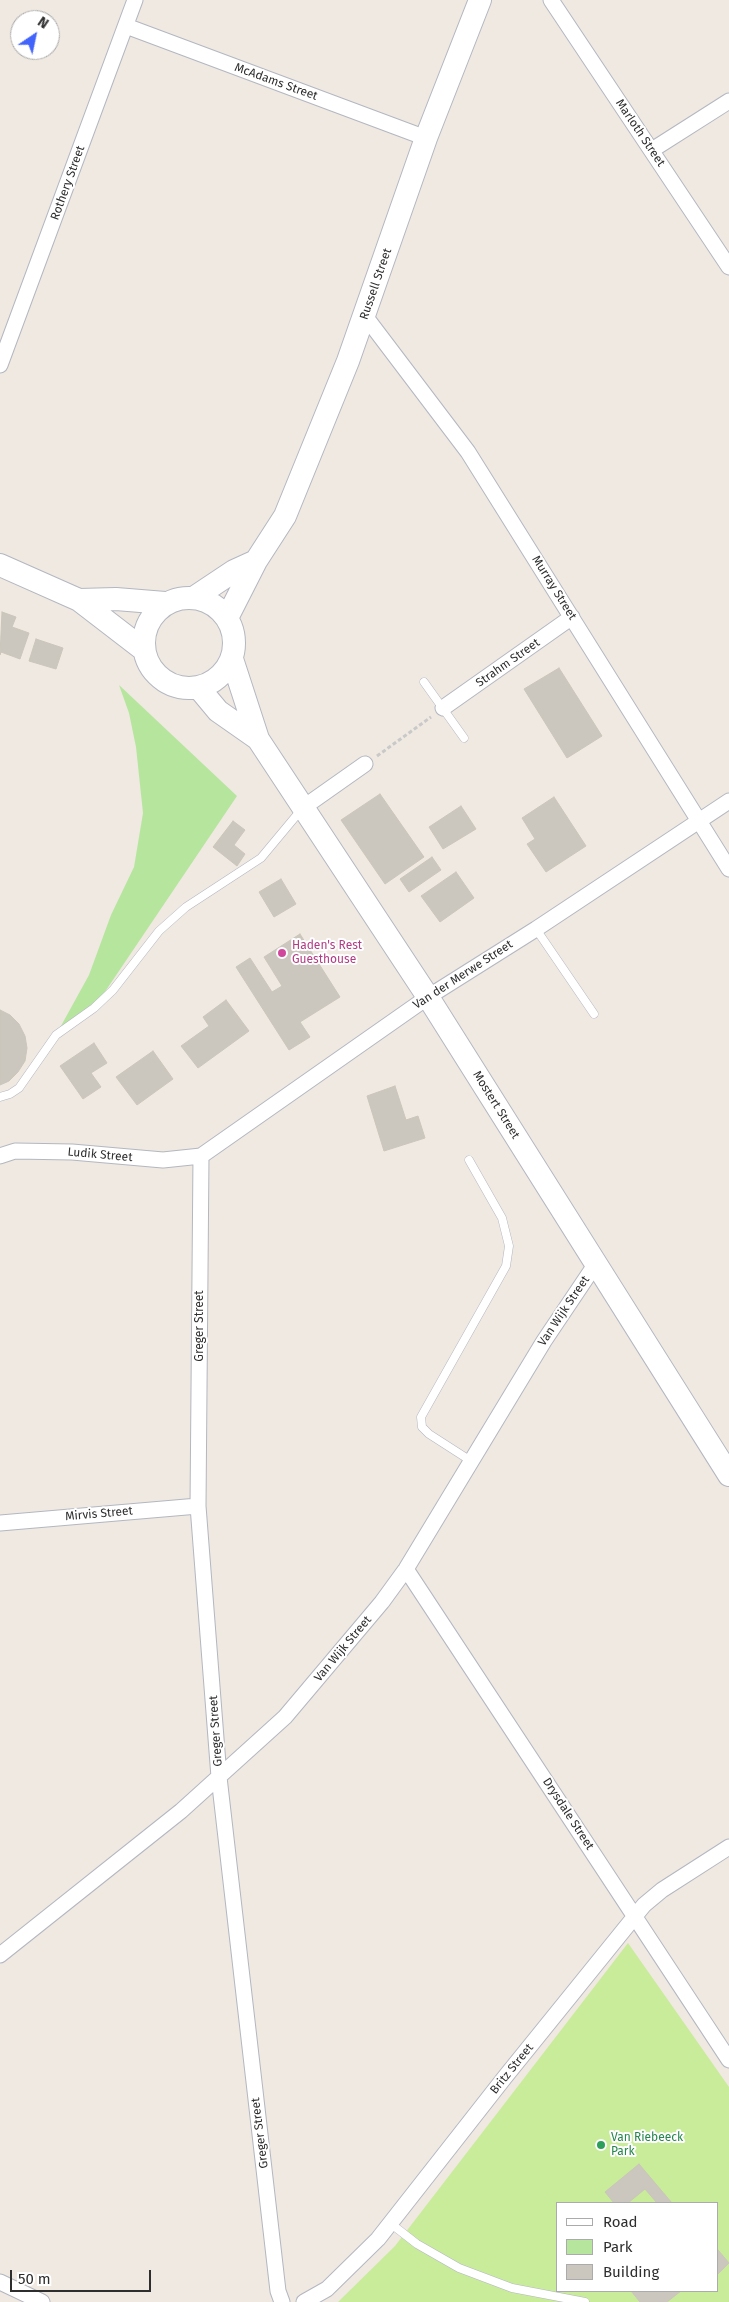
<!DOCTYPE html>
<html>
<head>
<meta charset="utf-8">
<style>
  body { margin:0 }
  #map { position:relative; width:729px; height:2302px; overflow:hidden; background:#efe9e1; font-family:"Fira Sans",sans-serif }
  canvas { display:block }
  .legend { position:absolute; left:556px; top:2202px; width:162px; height:90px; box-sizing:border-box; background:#fff; border:1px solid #ababab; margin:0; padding:6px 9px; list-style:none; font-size:15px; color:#2e2e2e }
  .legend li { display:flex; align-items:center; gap:10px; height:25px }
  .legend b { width:25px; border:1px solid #ababab }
  .north { position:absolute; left:10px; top:10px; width:50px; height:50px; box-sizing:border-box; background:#fff; border:1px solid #ababab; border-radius:50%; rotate:34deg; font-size:14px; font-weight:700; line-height:20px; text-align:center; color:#2e2e2e }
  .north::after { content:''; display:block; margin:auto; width:18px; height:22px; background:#4264fb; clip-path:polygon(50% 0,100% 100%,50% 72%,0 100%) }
  .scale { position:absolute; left:10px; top:2270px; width:141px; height:22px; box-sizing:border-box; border:2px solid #2e2e2e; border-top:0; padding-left:6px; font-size:15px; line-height:18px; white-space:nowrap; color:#2e2e2e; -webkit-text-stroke:4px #fff; paint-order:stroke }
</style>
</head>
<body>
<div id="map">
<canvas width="729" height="2302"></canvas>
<ul class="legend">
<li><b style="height:6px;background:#fff"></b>Road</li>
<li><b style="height:14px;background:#b6e59e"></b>Park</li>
<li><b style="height:14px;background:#cbc7bf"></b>Building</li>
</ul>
<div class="north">N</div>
<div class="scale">50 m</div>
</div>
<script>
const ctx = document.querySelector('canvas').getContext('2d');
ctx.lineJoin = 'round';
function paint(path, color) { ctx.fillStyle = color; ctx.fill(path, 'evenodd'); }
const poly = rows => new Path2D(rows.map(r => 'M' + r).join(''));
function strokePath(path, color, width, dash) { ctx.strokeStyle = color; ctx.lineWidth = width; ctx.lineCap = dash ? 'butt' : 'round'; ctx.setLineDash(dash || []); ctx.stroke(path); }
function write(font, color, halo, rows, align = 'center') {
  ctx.font = font + ' "Fira Sans",sans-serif'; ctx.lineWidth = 4; ctx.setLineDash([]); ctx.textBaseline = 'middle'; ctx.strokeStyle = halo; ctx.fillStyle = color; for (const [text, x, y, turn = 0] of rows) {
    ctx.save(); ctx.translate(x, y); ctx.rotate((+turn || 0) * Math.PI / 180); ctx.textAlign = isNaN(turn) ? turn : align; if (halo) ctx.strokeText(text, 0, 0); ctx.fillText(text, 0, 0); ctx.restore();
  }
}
const green = poly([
  [119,685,237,796,94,1008,56,1035,89,975,111,915,134,867,143,813,136,747,129,713]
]);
const pitch = poly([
  [628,1943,729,2087,729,2302,338,2302,395,2246],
  [558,2203,718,2203,718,2291,558,2291]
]);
const building = poly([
  [2,612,16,617,12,627,29,633,20,659,1,652,0,655,2,612],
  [36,639,63,648,56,669,29,661,36,639],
  [559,668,602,736,567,758,524,689,559,668],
  [380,794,424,857,385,884,341,820,380,794],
  [554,797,586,846,546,872,527,844,535,839,522,818,554,797],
  [461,806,476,829,443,849,429,827,461,806],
  [233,821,245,830,234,845,245,854,237,866,213,847,233,821],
  [432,857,441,870,409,892,400,879,432,857],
  [456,872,474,898,440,922,421,896,456,872],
  [281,879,296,904,274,917,259,892,281,879],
  [300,934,340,997,300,1022,310,1037,289,1050,236,967,250,958,272,992,282,986,264,957,300,934],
  [226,1000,249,1031,198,1068,181,1046,209,1026,203,1017,226,1000],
  [0,1010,10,1015,19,1024,25,1036,27,1048,25,1061,18,1072,9,1081,0,1085,0,1010],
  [94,1043,107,1063,91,1073,101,1087,83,1099,60,1066,94,1043],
  [153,1051,173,1079,137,1105,116,1077,153,1051],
  [395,1086,406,1120,418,1116,425,1138,384,1151,367,1096,395,1086],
  [639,2164,672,2203,657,2203,645,2189,628,2203,614,2203,605,2192,639,2164],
  [718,2250,729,2263,718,2274,718,2250],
  [631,2291,681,2291,667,2302,640,2302,631,2291]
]);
const path = poly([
  [377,756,431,717]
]);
const lane = poly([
  [424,682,464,738],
  [536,929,594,1014],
  [0,1097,10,1094,19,1088,56,1035,94,1008,113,990,159,931,186,907,261,858,301,810],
  [469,1160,502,1218,509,1246,506,1266,421,1417,422,1427,429,1434,471,1461],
  [390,2223,417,2244,459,2268,512,2288,585,2302]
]);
const street = poly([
  [551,0,729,267],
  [126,26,426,138],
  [652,150,729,101],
  [365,316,468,452,729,869],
  [0,365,135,0],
  [443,708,572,617],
  [304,807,365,764],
  [0,1156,15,1151,72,1152,163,1160,201,1156,428,997,536,929,729,801],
  [201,1156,198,1506,219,1777,278,2291,282,2302],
  [0,1523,198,1506],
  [406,1569,729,2060],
  [0,1955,181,1811,285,1717,382,1602,406,1569,544,1341,595,1265],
  [0,2282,42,2302],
  [304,2302,327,2289,378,2239,505,2077,644,1905,662,1890,729,1847]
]);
const secondary = poly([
  [0,565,79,600,144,650],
  [195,597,234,571,256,561],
  '144 643a45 45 0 1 1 90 0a45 45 0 1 1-90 0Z',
  [79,600,116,599,165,603],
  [227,618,256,561,285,516,348,361,426,138,480,0],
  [232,659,258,739,428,997,729,1475],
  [198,687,218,711,258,739]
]);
const markers = [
  [282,953,5,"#d1479c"],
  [601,2145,5,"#2e9e5b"]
];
const streetNames = [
  ["McAdams Street",276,82,20],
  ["Marloth Street",640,133,56],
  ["Rothery Street",68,183,-70],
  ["Russell Street",376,284,-71],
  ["Murray Street",554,588,58],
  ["Strahm Street",508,663,-35],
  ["Van der Merwe Street",463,975,-33],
  ["Mostert Street",496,1105,58],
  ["Ludik Street",100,1155,5],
  ["Van Wijk Street",564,1311,-56],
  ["Greger Street",200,1326,-90],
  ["Mirvis Street",99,1514,-5],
  ["Van Wijk Street",343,1649,-50],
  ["Greger Street",216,1731,-94],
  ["Drysdale Street",568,1814,57],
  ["Britz Street",512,2069,-51],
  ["Greger Street",260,2133,-97]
];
const hotelNames = [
  ["Haden's Rest",292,946],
  ["Guesthouse",292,960]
];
const leisureNames = [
  ["Van Riebeeck",611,2138],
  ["Park",611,2152]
];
paint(green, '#b6e59e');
paint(pitch, '#c9ec9a');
paint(building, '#cbc7bf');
strokePath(building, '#cbc5ba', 1);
strokePath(lane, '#b4b7c1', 9);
strokePath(street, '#b4b7c1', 17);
strokePath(secondary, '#b4b7c1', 24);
strokePath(path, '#c9c9c9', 3, [4, 2.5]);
strokePath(lane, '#fff', 8);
strokePath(street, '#fff', 15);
strokePath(secondary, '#fff', 22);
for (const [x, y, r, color] of markers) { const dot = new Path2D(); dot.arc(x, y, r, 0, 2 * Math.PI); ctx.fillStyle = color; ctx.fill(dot); strokePath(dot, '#fff', 2); }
write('12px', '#2e2e2e', '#fff', streetNames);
write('12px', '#b23c85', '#fff', hotelNames, 'left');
write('12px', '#27864d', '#fff', leisureNames, 'left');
</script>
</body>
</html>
